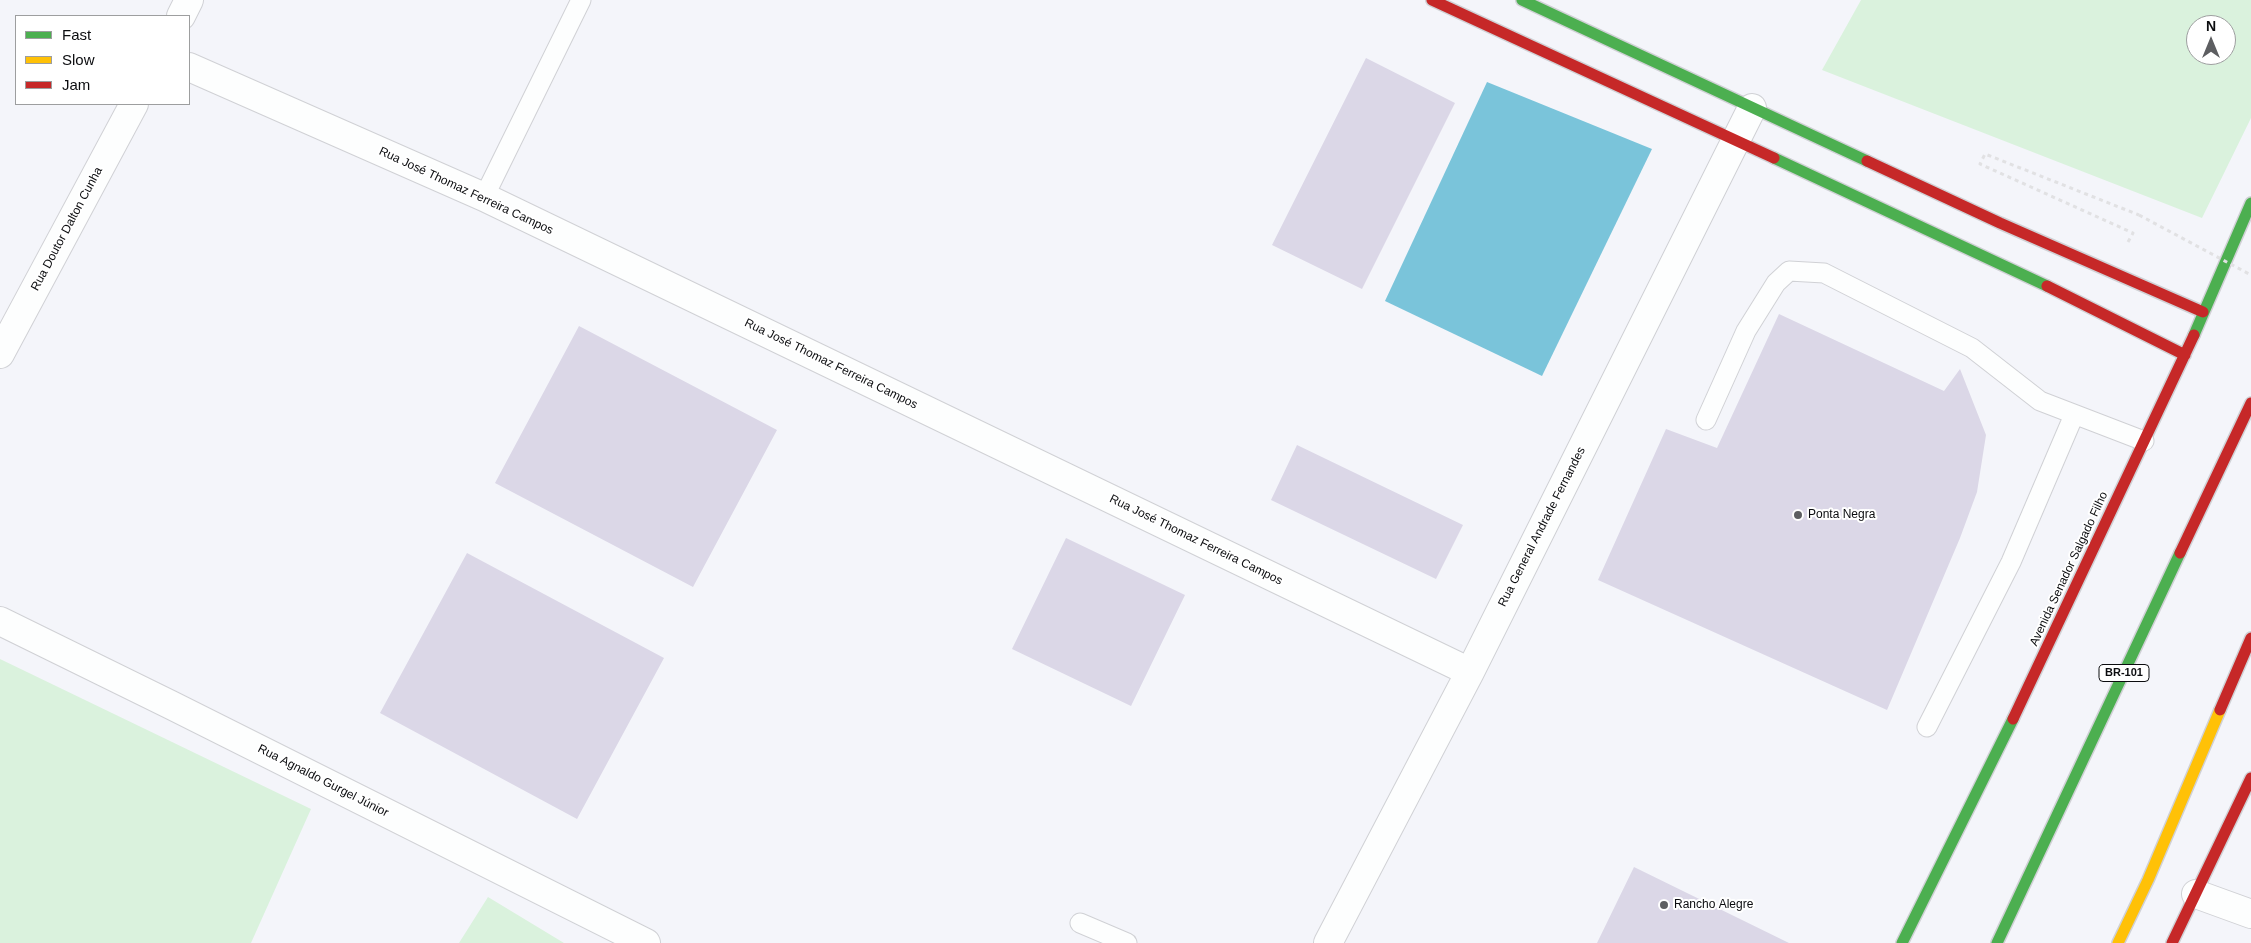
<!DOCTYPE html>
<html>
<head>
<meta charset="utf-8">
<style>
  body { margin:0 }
  #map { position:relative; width:2251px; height:943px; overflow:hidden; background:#f4f5fa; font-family:Arial,sans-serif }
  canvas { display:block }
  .legend { position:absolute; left:15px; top:15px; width:175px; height:90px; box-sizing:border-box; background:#fff; border:1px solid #9d9e9f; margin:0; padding:6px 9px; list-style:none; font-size:15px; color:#0b0c0f }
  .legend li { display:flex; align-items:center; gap:10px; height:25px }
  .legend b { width:25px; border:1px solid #9d9e9f }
  .north { position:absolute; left:2186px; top:15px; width:50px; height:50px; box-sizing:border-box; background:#fff; border:1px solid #9d9e9f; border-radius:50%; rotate:0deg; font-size:14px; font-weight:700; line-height:20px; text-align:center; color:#0b0c0f }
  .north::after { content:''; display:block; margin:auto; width:18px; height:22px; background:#5d5e61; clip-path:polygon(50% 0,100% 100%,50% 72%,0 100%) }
</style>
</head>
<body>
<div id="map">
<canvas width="2251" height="943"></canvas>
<ul class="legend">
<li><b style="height:6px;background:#4caf50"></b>Fast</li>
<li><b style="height:6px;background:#ffc107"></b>Slow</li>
<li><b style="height:6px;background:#c62828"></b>Jam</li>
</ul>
<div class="north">N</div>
</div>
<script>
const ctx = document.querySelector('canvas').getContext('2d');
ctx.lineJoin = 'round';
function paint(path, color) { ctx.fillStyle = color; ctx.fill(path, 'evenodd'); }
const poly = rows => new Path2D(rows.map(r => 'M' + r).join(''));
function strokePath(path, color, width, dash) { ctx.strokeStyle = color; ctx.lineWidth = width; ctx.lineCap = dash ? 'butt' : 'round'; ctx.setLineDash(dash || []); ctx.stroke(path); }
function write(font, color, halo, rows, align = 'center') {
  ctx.font = font + ' Arial,sans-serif'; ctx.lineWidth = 4; ctx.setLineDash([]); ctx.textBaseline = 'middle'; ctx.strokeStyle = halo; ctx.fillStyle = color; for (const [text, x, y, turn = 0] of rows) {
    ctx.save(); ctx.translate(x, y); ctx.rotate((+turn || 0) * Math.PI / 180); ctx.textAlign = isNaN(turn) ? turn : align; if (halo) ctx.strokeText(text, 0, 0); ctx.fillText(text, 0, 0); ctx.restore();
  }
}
const green = poly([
  [1861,0,2251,0,2251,118,2202,218,1822,70],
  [2196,25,2226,25,2226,55,2196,55],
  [0,659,311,809,251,943,0,943],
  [488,897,564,943,459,943]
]);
const water = poly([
  [1487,82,1652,149,1542,376,1385,301]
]);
const building = poly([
  [1366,58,1455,103,1362,289,1272,245],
  [1779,314,1944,391,1960,369,1986,435,1977,492,1960,538,1887,710,1598,580,1666,429,1717,448],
  [579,326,777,430,693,587,495,483],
  [1297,445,1463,525,1436,579,1271,500],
  [1066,538,1185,595,1131,706,1012,649],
  [467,553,664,658,577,819,380,713],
  [1634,867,1789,943,1597,943]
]);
const path = poly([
  [2128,242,2133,233,1980,164,1985,154,2139,215]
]);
const lane = poly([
  [484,197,581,0],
  [1706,420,1746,331,1776,283,1789,271,1824,273,1972,348,2040,401,2144,441],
  [1927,727,2011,562,2074,415],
  [1080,923,1127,943]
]);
const street = poly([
  [181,16,189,0],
  [189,67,484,197,1470,672],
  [0,354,134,104],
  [0,621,171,705,646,943],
  [2196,894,2251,914],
  [1328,943,1470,672,1752,108]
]);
const fast = poly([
  [1522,0,1867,161],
  [1774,158,2047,286],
  [2194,335,2251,203],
  [1902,943,2013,719],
  [1997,943,2180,553]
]);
const slow = poly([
  [2118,943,2148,880,2220,710]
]);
const jam = poly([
  [1432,0,1774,158],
  [1867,161,2000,223,2203,312],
  [2047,286,2185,355],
  [2180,553,2251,403],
  [2220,710,2251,638],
  [2013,719,2194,335],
  [2172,943,2251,778]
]);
const pathBridge = poly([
  [2139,215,2251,275]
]);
const markers = [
  [1798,515,5,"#5d5e61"],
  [1664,905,5,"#5d5e61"]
];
const shields = [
  [2124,673,50]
];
const shieldNames = [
  ["BR-101",2124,673]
];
const streetNames = [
  ["Rua José Thomaz Ferreira Campos",466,191,25],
  ["Rua Doutor Dalton Cunha",67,229,-62],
  ["Rua José Thomaz Ferreira Campos",831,364,26],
  ["Rua General Andrade Fernandes",1542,527,-63],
  ["Rua José Thomaz Ferreira Campos",1196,540,26],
  ["Avenida Senador Salgado Filho",2069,569,-65],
  ["Rua Agnaldo Gurgel Júnior",323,781,27]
];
const poiNames = [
  ["Ponta Negra",1808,515],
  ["Rancho Alegre",1674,905]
];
paint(green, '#daf2dd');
paint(water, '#7ac4da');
paint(building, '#dbd7e7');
strokePath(lane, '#d0d1d5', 21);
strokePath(street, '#d0d1d5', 30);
strokePath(fast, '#d0d1d5', 14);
strokePath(slow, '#d0d1d5', 14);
strokePath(jam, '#d0d1d5', 14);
strokePath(path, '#e1e1e3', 3, [4, 4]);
strokePath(lane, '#fdfefe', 19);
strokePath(street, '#fdfefe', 28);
strokePath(fast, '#4caf50', 11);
strokePath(slow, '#ffc107', 11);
strokePath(jam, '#c62828', 11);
strokePath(pathBridge, '#e1e1e3', 3, [4, 4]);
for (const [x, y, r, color] of markers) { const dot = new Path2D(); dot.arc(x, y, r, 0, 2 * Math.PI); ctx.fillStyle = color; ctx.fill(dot); strokePath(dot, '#fff', 2); }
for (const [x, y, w] of shields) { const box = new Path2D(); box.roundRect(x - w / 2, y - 8.5, w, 17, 4); ctx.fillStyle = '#fff'; ctx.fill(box); strokePath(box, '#0b0c0f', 1); }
write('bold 11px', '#0b0c0f', null, shieldNames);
write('12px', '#0b0c0f', '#fff', streetNames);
write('12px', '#0b0c0f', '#fff', poiNames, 'left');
</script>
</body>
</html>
